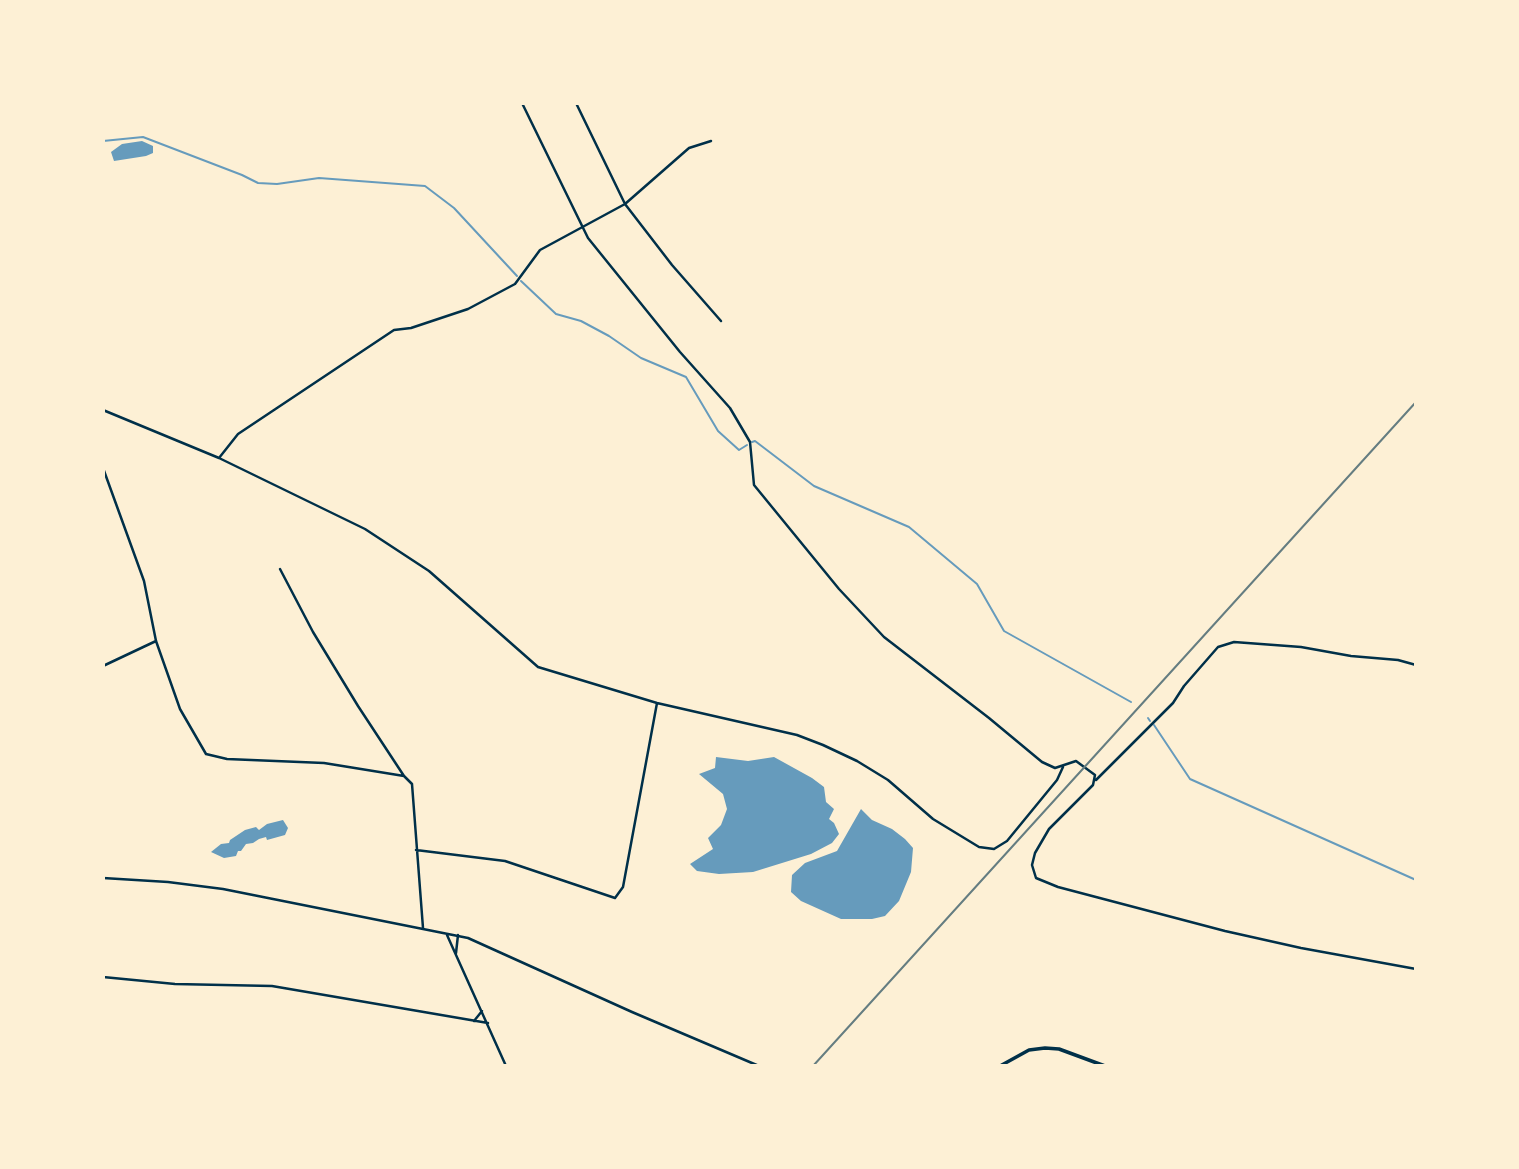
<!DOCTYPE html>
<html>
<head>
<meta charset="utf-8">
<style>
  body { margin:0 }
  #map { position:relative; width:1519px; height:1169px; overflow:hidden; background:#fdf0d5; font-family:"DM Sans",sans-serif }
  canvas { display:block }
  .frame { position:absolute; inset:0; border:105px solid #fdf0d5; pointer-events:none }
</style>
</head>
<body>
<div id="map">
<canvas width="1519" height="1169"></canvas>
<div class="frame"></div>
</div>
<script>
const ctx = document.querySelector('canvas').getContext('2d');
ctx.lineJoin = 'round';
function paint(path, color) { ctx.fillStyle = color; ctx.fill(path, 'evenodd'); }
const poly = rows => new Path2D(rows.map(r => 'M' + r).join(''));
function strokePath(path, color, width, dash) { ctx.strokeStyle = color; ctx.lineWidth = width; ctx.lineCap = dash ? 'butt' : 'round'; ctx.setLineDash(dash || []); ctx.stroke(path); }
const water = poly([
  [142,141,153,146,153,153,146,156,114,161,111,152,122,144],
  [716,757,748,761,774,757,812,778,824,787,826,802,834,809,829,819,834,823,839,834,832,843,811,854,753,872,719,874,697,871,690,864,713,849,708,838,721,825,727,809,723,794,699,774,715,768],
  [861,809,872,820,892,829,905,839,913,848,911,872,899,901,885,916,872,919,841,919,801,901,791,892,792,875,805,863,837,851],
  [283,820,288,828,285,835,267,840,266,837,259,839,253,843,246,844,241,851,238,851,236,856,224,858,211,852,221,844,229,843,230,840,245,830,256,827,259,830,267,824]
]);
const stream = poly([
  [103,141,143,137,242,175,258,183,277,184,319,178,425,186,454,208,517,276],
  [521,281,556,314,581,321,609,336,641,358,686,377,718,431,739,450,747,445],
  [752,442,755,441,814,486,909,527,977,584,1004,631,1131,702],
  [1148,718,1150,721],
  [1154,725,1190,779,1416,880]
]);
const minor = poly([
  [522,103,588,238,680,352,730,408,750,442,754,485,839,589,884,637,989,718,1042,762,1055,768,1076,761,1095,775,1093,785,1049,829,1035,853,1032,865,1036,878,1058,887,1225,931,1301,948,1416,969],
  [576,103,625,204,672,265,721,321],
  [103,410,219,458,365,529,429,571,538,667,657,703,797,735,823,745,857,761,888,780,933,819,979,847,994,849,1007,841,1057,780,1063,767],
  [219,458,238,434,394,330,411,328,468,309,515,284,540,250,625,204,689,148,711,141],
  [103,468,144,581,156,641,180,709,206,754,227,759,324,763,404,776],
  [280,569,313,632,358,706,404,776,412,784,423,928],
  [103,666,156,641],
  [1096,780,1173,703,1184,686,1218,647,1234,642,1301,647,1351,656,1398,660,1416,665],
  [416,850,505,861,615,898,623,887,657,703],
  [103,878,168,882,223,889,468,938,632,1012,759,1066],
  [447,935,506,1066],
  [456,953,458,935],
  [103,977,175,984,272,986,488,1023],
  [474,1021,482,1011]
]);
const tertiary = poly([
  [1000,1066,1029,1050,1045,1048,1059,1049,1105,1066]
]);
const rail = poly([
  [813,1066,1416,402]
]);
paint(water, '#669bbc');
strokePath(stream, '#669bbc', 2);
strokePath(minor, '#003049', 2.5);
strokePath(tertiary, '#003049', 3.5);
strokePath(rail, '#657d81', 2);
</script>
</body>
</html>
